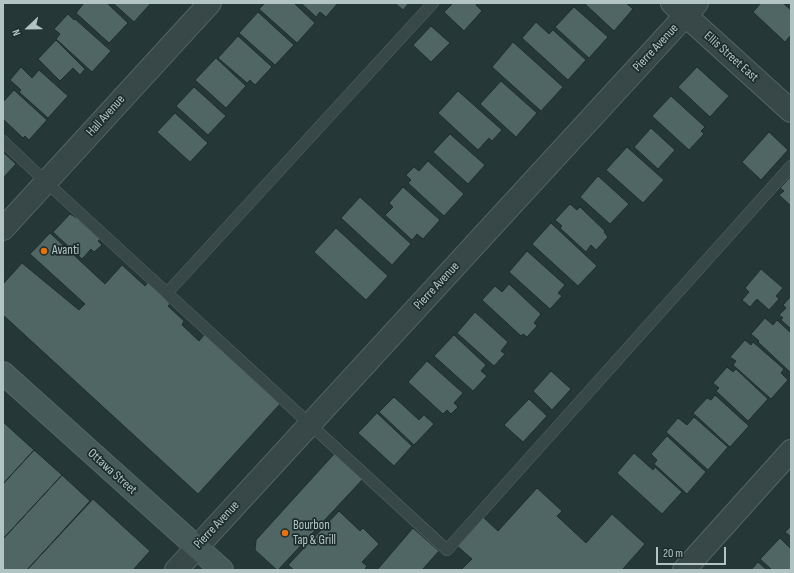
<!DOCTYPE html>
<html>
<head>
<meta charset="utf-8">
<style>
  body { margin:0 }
  #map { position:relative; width:794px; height:573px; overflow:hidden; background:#253737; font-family:"Sofia Sans Condensed",sans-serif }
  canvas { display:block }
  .frame { position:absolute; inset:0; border:4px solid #b3c4c4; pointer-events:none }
  .north { position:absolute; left:8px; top:8px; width:40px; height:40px; -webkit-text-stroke:3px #1d2d2c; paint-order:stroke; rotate:248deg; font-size:11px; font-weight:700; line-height:16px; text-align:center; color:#b3c4c4 }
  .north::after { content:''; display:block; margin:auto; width:14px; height:18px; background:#b3c4c4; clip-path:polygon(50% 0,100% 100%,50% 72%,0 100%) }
  .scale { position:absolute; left:656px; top:547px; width:70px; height:18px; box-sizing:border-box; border:2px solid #b3c4c4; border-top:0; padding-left:5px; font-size:12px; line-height:14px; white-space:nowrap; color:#b3c4c4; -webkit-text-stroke:3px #1d2d2c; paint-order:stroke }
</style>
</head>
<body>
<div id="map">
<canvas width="794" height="573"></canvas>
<div class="frame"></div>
<div class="north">N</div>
<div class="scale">20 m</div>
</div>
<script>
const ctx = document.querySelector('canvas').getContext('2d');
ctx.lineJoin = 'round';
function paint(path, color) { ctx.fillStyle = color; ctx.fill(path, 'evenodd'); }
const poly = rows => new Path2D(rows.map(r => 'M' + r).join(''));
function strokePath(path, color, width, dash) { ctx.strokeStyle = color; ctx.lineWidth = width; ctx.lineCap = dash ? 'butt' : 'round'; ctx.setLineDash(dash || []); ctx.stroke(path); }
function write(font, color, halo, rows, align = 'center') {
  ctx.font = font + ' "Sofia Sans Condensed",sans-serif'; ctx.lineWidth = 3.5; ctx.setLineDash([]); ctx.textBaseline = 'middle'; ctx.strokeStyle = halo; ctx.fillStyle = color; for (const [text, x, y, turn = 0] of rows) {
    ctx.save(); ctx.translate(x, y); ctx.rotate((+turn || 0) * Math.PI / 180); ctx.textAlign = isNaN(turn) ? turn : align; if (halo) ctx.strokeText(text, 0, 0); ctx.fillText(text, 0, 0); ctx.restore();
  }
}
const building = poly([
  [84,3,107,3,128,23,109,43,76,13,84,3],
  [113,3,151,3,134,22,113,3],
  [265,3,294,3,315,23,297,43,259,9,265,3],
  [301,3,338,3,326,17,320,12,316,17,301,3],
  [395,3,409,3,403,10,395,3],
  [453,3,477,3,476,5,482,11,464,31,444,12,453,3],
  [584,3,626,3,633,9,614,31,584,3],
  [761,3,783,3,791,10,791,35,785,42,753,12,761,3],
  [574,7,608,37,589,58,555,27,574,7],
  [258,12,294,45,275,65,239,33,258,12],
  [68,14,74,20,75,19,111,51,92,72,56,39,60,34,54,29,68,14],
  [536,22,549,34,553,30,586,60,568,80,522,38,536,22],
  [431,26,450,43,431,62,413,45,431,26],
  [238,36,272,67,255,85,250,80,247,83,218,58,238,36],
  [56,40,85,69,80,75,73,68,60,81,38,59,56,40],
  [513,42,563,87,541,111,492,67,513,42],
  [216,58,246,86,226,108,195,80,216,58],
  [21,67,32,78,39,70,68,96,48,118,19,92,21,90,10,80,21,67],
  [697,67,729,96,710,117,678,87,697,67],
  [501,81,537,113,516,137,480,104,501,81],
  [194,87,226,116,208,135,176,106,194,87],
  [14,90,47,120,29,140,25,136,23,138,3,119,3,102,14,90],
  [458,91,502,130,492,141,489,138,478,150,438,113,458,91],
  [671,96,705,127,701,131,704,134,689,150,652,116,671,96],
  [175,113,208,143,190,162,157,132,175,113],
  [651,128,675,150,658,169,634,147,651,128],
  [769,132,788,150,761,180,742,162,769,132],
  [450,134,485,165,468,184,433,152,450,134],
  [627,147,664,180,643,203,606,170,627,147],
  [3,152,16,164,3,178,3,152],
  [428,161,464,194,444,216,408,183,411,180,406,175,414,167,419,171,428,161],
  [598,176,629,204,610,224,580,197,598,176],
  [791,176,791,206,779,195,784,191,780,188,791,176],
  [403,187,440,220,423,239,417,234,412,240,385,215,393,207,389,203,403,187],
  [360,197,411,244,392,265,341,218,360,197],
  [570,204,577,210,580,207,605,231,604,232,608,237,596,250,591,245,586,252,560,228,562,226,555,220,570,204],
  [70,214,77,218,100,239,98,241,102,245,94,252,91,249,82,259,53,232,70,214],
  [551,223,597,266,578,286,532,244,551,223],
  [336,228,388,276,366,300,314,252,336,228],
  [50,233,105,284,122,265,145,286,148,282,170,304,168,306,184,321,182,325,199,341,205,334,280,404,198,494,3,315,3,284,22,263,79,310,85,304,30,254,50,233],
  [527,251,565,285,558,293,562,296,550,309,509,272,527,251],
  [761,269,783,288,776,296,779,299,769,310,757,299,750,307,742,300,749,292,745,288,761,269],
  [509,284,541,314,534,323,537,326,527,337,523,334,521,336,482,300,495,286,502,292,509,284],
  [791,296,791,329,781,320,783,318,779,315,786,308,783,305,791,296],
  [475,312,508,342,501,351,505,354,494,366,457,333,475,312],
  [765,318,773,325,777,320,791,333,791,373,758,342,759,341,751,334,765,318],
  [454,335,486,365,481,371,487,376,473,391,434,356,454,335],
  [745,340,751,345,753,342,784,369,781,373,788,380,771,399,733,365,736,361,730,357,745,340],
  [427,361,463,393,454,403,458,407,451,414,447,410,443,414,408,382,427,361],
  [727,367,733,372,736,369,768,399,748,421,716,391,719,388,713,383,727,367],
  [551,371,571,389,552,410,533,391,551,371],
  [715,395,749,426,730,447,693,413,707,398,711,400,715,395],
  [394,397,419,420,424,415,434,424,414,445,379,412,394,397],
  [529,399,547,416,523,442,504,425,529,399],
  [377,413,412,446,394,466,358,433,377,413],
  [694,417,728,447,708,470,666,432,678,418,687,425,694,417],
  [3,422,34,450,3,484,3,422],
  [667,436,706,472,687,494,654,464,657,460,651,454,667,436],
  [34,450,62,475,3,539,3,484,34,450],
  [335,453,363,479,278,570,277,570,255,550,256,540,335,453],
  [634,453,653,470,655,467,682,492,662,514,617,473,634,453],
  [62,475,90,501,27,570,3,570,3,539,62,475],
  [537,488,562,511,557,516,586,543,612,514,645,544,622,570,461,570,472,559,456,545,483,517,498,531,537,488],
  [93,499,150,551,133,570,27,570,93,499],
  [339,511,360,531,363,528,379,544,362,562,367,566,365,569,366,570,294,570,288,565,339,511],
  [791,526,791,537,785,532,791,526],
  [413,528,439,551,422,570,377,570,413,528],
  [780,538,791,549,791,570,772,570,760,559,780,538],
  [758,562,767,570,751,570,758,562]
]);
const lane = poly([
  [3,141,46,182,447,550,791,166],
  [167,293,433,3]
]);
const street = poly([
  [672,3,791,111],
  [3,229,210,3],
  [176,570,697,3],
  [684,570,791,451]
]);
const secondary = poly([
  [3,373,222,570]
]);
const markers = [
  [44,251,4,"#e8710a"],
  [285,533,4,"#e8710a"]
];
const streetNames = [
  ["Pierre Avenue",656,48,-47],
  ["Ellis Street East",731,57,42],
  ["Hall Avenue",106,116,-48],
  ["Pierre Avenue",437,286,-47],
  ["Ottawa Street",112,472,42],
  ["Pierre Avenue",217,525,-47]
];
const poiNames = [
  ["Avanti",52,251],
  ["Bourbon",293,526],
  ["Tap & Grill",293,541]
];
paint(building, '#506665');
strokePath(building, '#1f2f2e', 1);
strokePath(lane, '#566665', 12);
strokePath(street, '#566665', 24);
strokePath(secondary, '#566665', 24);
strokePath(lane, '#384848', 11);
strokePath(street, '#384848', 22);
strokePath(secondary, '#475a5a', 22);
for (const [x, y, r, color] of markers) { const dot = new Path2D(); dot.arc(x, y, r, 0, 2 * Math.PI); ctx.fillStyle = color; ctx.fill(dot); strokePath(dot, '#1d2d2c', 1.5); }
write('13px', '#b3c4c4', '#1d2d2c', streetNames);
write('13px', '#b3c4c4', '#1d2d2c', poiNames, 'left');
</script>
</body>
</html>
